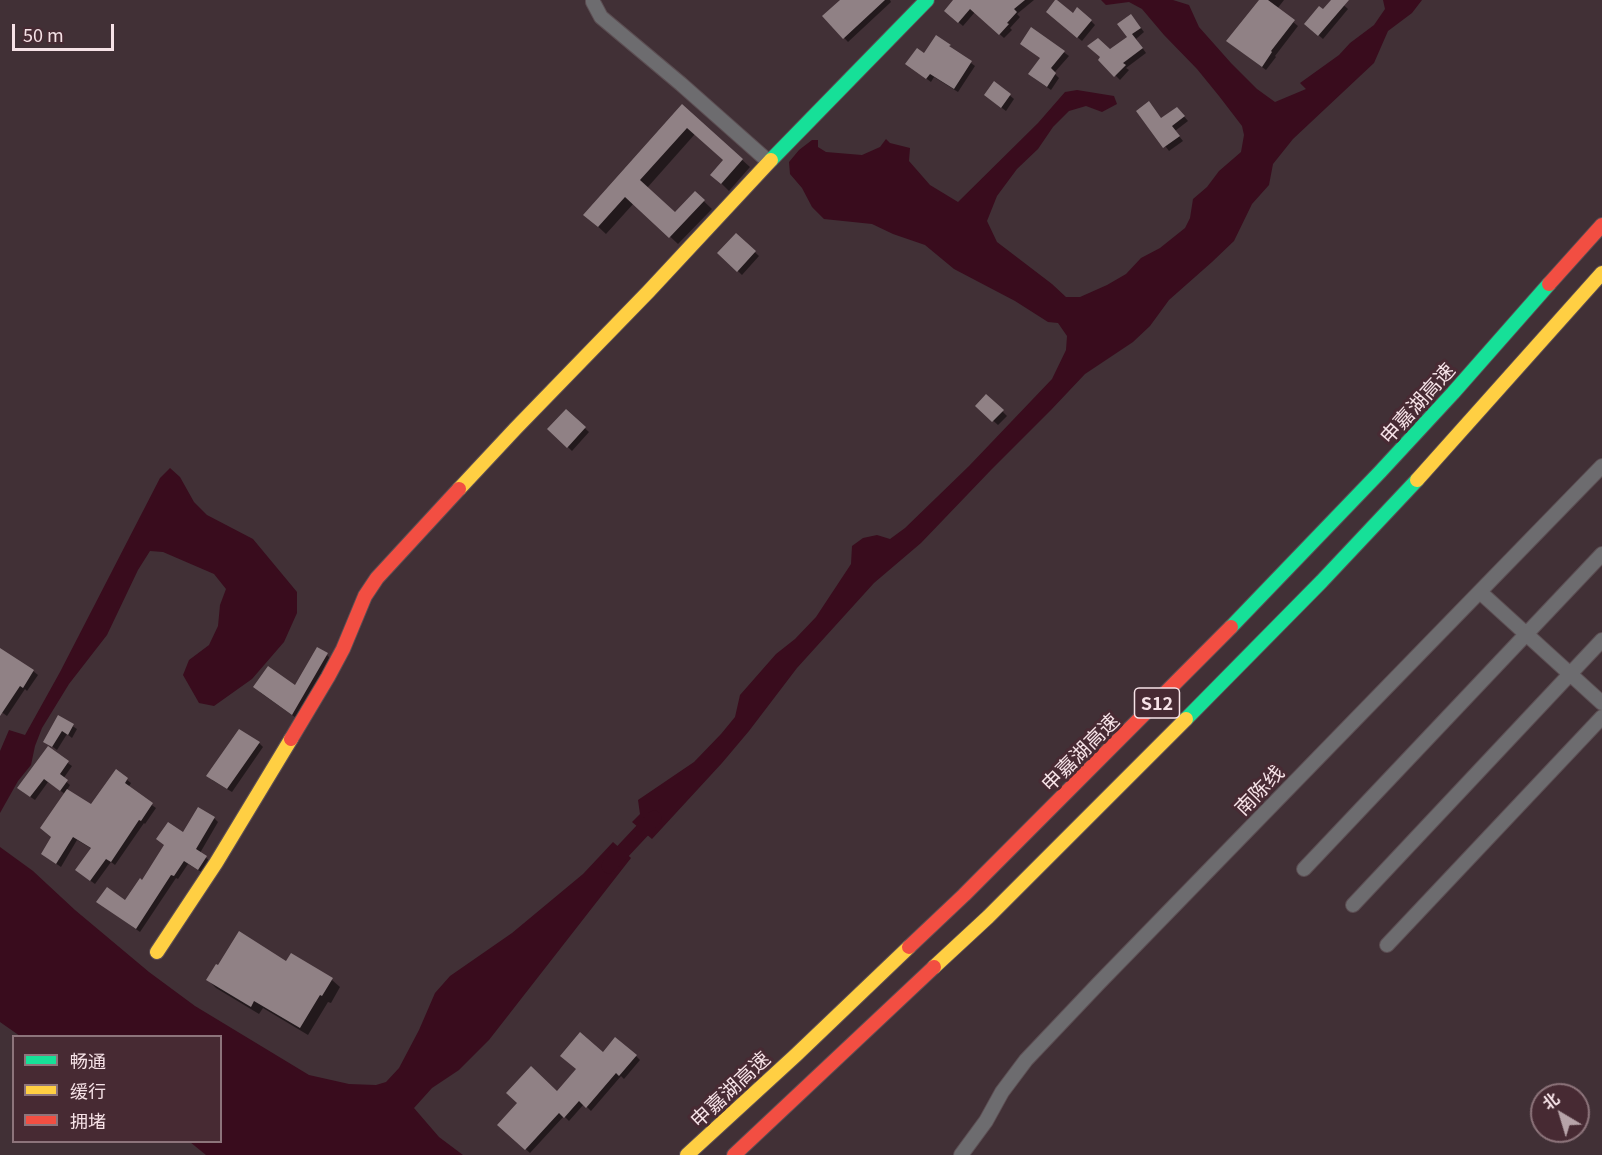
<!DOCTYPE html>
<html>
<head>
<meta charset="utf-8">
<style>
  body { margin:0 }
  #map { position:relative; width:1602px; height:1155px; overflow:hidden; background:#413036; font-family:Georgia,"Noto Sans SC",serif }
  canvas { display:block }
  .legend { position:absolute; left:12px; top:1035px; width:210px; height:108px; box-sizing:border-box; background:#472a33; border:2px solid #8d747b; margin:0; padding:8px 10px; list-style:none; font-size:18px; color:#f6e2e7 }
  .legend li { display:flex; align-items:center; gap:12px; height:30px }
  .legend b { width:30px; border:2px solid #8d747b }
  .north { position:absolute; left:1530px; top:1083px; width:60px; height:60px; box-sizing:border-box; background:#472a33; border:2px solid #8d747b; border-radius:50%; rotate:322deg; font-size:16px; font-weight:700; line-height:24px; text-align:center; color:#f6e2e7 }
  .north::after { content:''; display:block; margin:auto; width:21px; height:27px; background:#b7a4a9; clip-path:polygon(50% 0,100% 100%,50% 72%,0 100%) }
  .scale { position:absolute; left:12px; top:24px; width:102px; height:27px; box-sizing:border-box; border:3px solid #f6e2e7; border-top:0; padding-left:8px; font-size:18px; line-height:21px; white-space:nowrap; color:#f6e2e7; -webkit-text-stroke:4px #472a33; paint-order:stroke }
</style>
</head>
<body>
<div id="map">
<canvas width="1602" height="1155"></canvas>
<ul class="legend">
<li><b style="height:8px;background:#16e098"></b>畅通</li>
<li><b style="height:8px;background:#ffcf43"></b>缓行</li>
<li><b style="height:8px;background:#f24e42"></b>拥堵</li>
</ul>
<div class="north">北</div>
<div class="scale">50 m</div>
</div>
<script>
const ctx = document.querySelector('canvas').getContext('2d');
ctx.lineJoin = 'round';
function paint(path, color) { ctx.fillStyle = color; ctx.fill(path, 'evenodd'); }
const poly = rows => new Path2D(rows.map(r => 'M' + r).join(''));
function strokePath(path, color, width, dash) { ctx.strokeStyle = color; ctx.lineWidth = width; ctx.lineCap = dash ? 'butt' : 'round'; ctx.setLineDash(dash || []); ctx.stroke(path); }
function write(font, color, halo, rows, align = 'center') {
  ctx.font = font + ' Georgia,"Noto Sans SC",serif'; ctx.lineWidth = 6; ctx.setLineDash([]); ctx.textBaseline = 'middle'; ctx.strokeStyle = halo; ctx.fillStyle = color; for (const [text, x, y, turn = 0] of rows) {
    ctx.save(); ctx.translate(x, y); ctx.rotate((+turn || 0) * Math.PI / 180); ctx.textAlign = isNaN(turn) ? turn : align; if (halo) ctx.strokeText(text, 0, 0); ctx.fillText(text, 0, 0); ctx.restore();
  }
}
const water = poly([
  [1101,0,1173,0,1189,5,1199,27,1231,63,1257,89,1275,102,1306,89,1300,83,1339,55,1350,43,1374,25,1385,9,1383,0,1422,0,1412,13,1388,31,1374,63,1293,139,1273,164,1269,185,1252,204,1234,241,1212,262,1169,300,1150,326,1133,342,1085,374,1051,410,991,470,921,543,874,583,797,668,749,731,722,763,652,839,632,822,640,814,638,800,694,762,721,734,735,717,740,695,776,654,795,639,816,617,851,564,852,546,863,538,877,535,890,539,905,528,969,466,1052,379,1066,350,1067,336,1058,323,1048,322,1015,301,954,269,925,245,893,234,872,224,824,219,812,207,802,188,790,174,789,162,799,150,812,140,818,140,818,147,826,152,862,155,880,147,886,139,890,143,910,148,909,161,930,185,958,202,1038,123,1065,92,1077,90,1114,96,1117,104,1102,112,1086,106,1069,111,1053,127,1038,149,1017,169,997,196,987,221,997,242,1052,284,1066,297,1080,297,1107,285,1126,274,1141,258,1160,248,1185,228,1190,218,1193,199,1207,187,1219,171,1241,152,1244,135,1242,126,1219,96,1197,69,1164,35,1142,9,1129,2,1106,5],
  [170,468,180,477,194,502,207,515,253,539,297,592,297,613,284,642,252,679,214,706,199,703,183,675,189,660,209,645,218,626,220,605,226,589,214,574,163,552,150,551,138,570,107,635,69,684,42,728,35,746,31,765,18,781,0,813,0,751,9,730,25,735,60,672,160,478],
  [613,842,631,858,489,1040,459,1070,432,1088,414,1108,439,1137,463,1155,206,1155,190,1142,220,1142,220,1036,20,1036,0,1022,0,847,33,871,75,910,149,972,195,1006,309,1075,349,1084,376,1085,386,1082,399,1068,419,1030,435,993,450,976,512,933,583,874]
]);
const shadow = poly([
  [841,0,890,0,891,2,848,42,824,16],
  [958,0,1034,0,1017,14,1020,17,1010,28,1012,30,1004,38,975,12,963,26,950,15],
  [1261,0,1284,0,1277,9,1298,26,1275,56,1276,57,1266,70,1232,45],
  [1333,0,1338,0,1348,9,1323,39,1310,28],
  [1073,15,1091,21,1095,25,1082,41,1052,16],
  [1135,20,1144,32,1136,39,1146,53,1126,68,1129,70,1120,80,1100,60,1109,51,1129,37],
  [1032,29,1069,56,1054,73,1059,78,1051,90,1034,78,1041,58],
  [936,37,975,66,958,92,934,77,931,82,912,68,924,55],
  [995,83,1014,99,1006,111,990,99],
  [682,106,750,167,729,191,720,182,725,161,695,134,647,188,675,214,695,193,712,209,678,244,634,203,606,234,593,222],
  [1138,111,1162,120,1181,113,1188,121,1175,131,1183,141,1169,151],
  [736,235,759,256,742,275,719,253],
  [987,396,1007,416,998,425,977,406],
  [566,411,589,432,572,451,549,429],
  [0,650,33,671,38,675,27,691,25,689,7,716,0,711],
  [327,655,333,661,299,720,261,693,255,687,296,687],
  [59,717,77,729,72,738,67,734,57,750,45,741],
  [259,743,263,747,232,792,212,780],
  [48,749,72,766,63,779,70,785,67,790,91,807,116,771,131,783,128,788,156,808,145,824,144,823,115,865,111,862,95,884,81,874,92,849,77,840,61,867,42,854,53,837,65,794,48,782,35,800,23,792],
  [214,818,218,822,200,853,210,861,203,873,188,864,178,879,176,878,140,932,103,906,126,902,183,834],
  [287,963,332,980,340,987,331,1003,328,1002,308,1035,263,1008,259,1014,216,988,208,980],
  [603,1054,636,1056,640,1060,624,1079,621,1076,591,1111,584,1104,569,1121,564,1116,530,1153,499,1125,557,1093]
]);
const canal = poly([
  [609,866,654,818]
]);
const building = poly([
  [840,0,885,0,843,39,822,16],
  [953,0,1025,0,1014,9,1017,12,1007,23,1009,24,999,35,970,9,958,23,944,11],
  [1055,0,1057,0,1073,13,1077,7,1092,20,1077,38,1046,12],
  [1259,0,1268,0,1295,20,1271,51,1272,52,1262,67,1226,41],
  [1331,0,1349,0,1318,36,1304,24,1319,6,1323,9],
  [1131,14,1141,28,1132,34,1143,48,1123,63,1126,65,1114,77,1098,60,1100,57,1087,46,1098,38,1110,49,1127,37,1117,24],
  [1031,27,1065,51,1051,68,1056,73,1047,87,1028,74,1040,58,1020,44],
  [936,35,951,45,949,46,972,61,954,89,930,74,926,79,905,64,917,48,924,53],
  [994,81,1011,94,1001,108,984,95],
  [1149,101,1161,118,1177,107,1185,116,1172,126,1180,136,1163,148,1136,111],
  [682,104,743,159,721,184,710,175,723,160,687,128,640,180,675,212,695,191,705,200,669,238,625,197,598,227,583,215],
  [736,233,756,251,737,272,717,253],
  [986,394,1004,410,992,422,975,406],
  [566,409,586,427,567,448,547,429],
  [317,647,328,653,292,715,253,687,268,666,295,685],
  [0,648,34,670,23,688,20,686,0,716],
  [58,715,74,724,68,735,62,731,52,747,43,742],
  [239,729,260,742,227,789,206,776],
  [48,746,69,761,60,774,68,780,60,791,44,779,30,797,17,788],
  [116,769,128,778,125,783,153,803,141,821,139,820,111,862,106,859,90,881,75,870,91,848,73,837,56,864,41,854,51,837,40,828,67,789,91,804],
  [198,807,215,817,196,849,207,856,198,870,184,861,174,876,171,875,136,929,96,902,107,887,125,900,140,878,142,880,164,845,156,839,168,822,183,832],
  [239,931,286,961,291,953,333,978,322,996,320,995,300,1028,254,1001,251,1007,206,980,216,964,218,965],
  [580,1032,603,1052,615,1037,637,1055,619,1076,616,1073,586,1108,579,1101,564,1118,559,1113,525,1150,497,1125,517,1103,506,1093,531,1066,557,1091,576,1069,560,1056]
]);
const street = poly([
  [593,0,593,2,601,17,681,84,769,162],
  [1480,592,1602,703],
  [1304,869,1602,554],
  [1353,905,1602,640],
  [1387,945,1602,717],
  [961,1155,986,1121,1002,1092,1026,1060,1099,983,1602,466]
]);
const fast = poly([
  [771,160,927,0],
  [1231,627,1380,472,1453,393,1549,284],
  [1186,719,1322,581,1417,480]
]);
const slow = poly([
  [1417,480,1602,273],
  [459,489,516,428,649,291,771,160],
  [157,952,216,863,291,739],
  [934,967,988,917,1186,719],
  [687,1155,796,1055,909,947]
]);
const jam = poly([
  [1549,284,1602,225],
  [291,739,328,677,343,649,365,596,377,578,459,489],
  [909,947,964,895,1231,627],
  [734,1155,934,967]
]);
const shields = [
  [1157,703,45]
];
const shieldNames = [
  ["S12",1157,703]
];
const streetNames = [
  ["申嘉湖高速",1417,403,-48],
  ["申嘉湖高速",1080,752,-45],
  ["南陈线",1259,790,-46],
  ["申嘉湖高速",730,1089,-43]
];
paint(water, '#390c1d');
paint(shadow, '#0007');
strokePath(canal, '#390c1d', 15);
paint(building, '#908185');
strokePath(street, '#5c4e53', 16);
strokePath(fast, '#5c4e53', 16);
strokePath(slow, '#5c4e53', 16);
strokePath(jam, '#5c4e53', 16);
strokePath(street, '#6d6c6f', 14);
strokePath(fast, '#16e098', 14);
strokePath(slow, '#ffcf43', 14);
strokePath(jam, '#f24e42', 14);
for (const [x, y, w] of shields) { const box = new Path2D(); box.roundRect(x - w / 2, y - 15, w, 30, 4.5); ctx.fillStyle = '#472a33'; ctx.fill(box); strokePath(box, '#f6e2e7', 1.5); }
write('bold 18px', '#f6e2e7', null, shieldNames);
write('20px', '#f6e2e7', '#472a33', streetNames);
</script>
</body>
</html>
